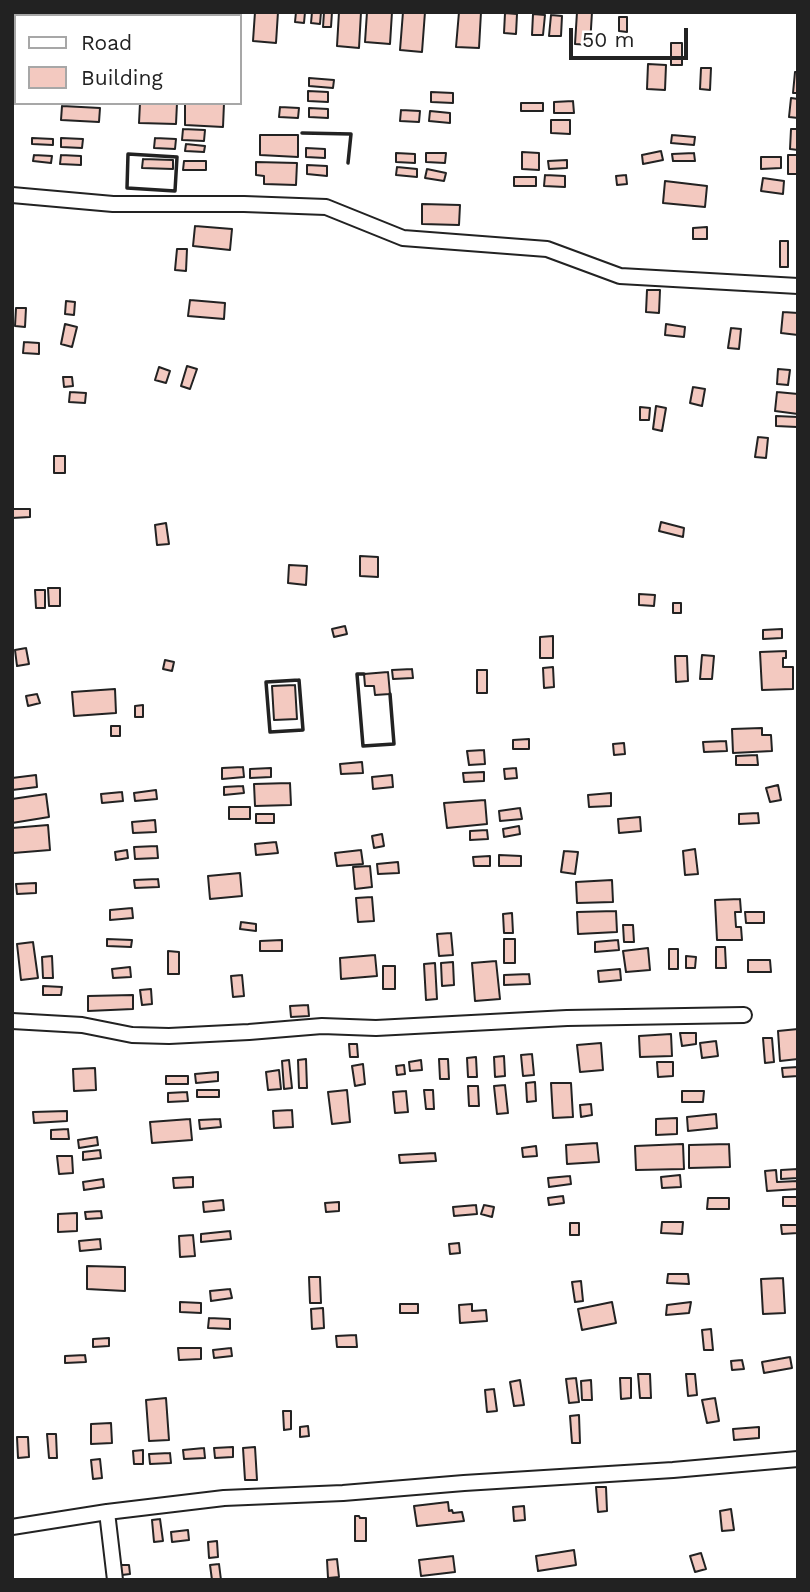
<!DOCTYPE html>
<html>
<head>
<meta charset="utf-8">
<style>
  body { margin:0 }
  #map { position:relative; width:810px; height:1592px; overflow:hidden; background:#fff; font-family:"Work Sans",sans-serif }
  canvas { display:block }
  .frame { position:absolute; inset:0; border:14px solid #222; pointer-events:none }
  .legend { position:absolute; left:14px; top:14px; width:228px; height:91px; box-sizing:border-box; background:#fff; border:2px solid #a7a7a7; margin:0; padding:9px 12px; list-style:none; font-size:21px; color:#222 }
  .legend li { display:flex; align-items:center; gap:14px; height:35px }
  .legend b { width:35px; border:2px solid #a7a7a7 }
  .scale { position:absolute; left:569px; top:28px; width:119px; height:32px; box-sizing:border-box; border:4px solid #222; border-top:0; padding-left:9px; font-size:21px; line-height:24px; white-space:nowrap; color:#222; -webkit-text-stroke:5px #fff; paint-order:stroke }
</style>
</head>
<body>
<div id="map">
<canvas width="810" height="1592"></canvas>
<div class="frame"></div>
<ul class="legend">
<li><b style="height:9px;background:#fff"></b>Road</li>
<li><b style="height:19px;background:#f3c9c0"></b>Building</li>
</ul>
<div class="scale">50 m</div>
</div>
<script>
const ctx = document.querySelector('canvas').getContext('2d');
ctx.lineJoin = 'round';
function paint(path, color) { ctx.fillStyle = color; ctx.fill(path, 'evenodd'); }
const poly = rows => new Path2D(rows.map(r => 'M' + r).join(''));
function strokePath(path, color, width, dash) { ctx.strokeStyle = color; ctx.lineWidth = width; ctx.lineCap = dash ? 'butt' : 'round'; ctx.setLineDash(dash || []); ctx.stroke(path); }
const building = poly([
  [255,12,278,12,276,43,253,41,255,12],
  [296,12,305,12,304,23,295,22,296,12],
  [312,12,321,12,320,24,311,23,312,12],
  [324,12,332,12,331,27,323,27,324,12],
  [339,12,361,12,359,48,337,46,339,12],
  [367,12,392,12,390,44,365,42,367,12],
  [403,12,425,12,422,52,400,50,403,12],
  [459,12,481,12,479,48,456,47,459,12],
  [577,12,592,12,590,45,575,44,577,12],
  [505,13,517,14,516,34,504,33,505,13],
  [533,14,545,15,543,35,532,35,533,14],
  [551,15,562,16,561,36,549,36,551,15],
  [619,17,627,17,627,32,619,31,619,17],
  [671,43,682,43,682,65,671,65,671,43],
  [648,64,666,65,665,90,647,89,648,64],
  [701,68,711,68,710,90,700,89,701,68],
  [795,72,798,72,798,93,793,93,795,72],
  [309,78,334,80,333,88,309,86,309,78],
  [308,91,328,92,328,102,308,101,308,91],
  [431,92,453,93,453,103,431,102,431,92],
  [791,98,798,99,798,118,789,117,791,98],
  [573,101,574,113,554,113,554,102,573,101],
  [140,103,177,103,176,124,139,123,140,103],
  [185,103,224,103,223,127,185,125,185,103],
  [521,103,543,103,543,111,521,111,521,103],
  [62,106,100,108,99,122,61,120,62,106],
  [280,107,299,108,298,118,279,117,280,107],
  [309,108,328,109,328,118,309,117,309,108],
  [401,110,420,111,419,122,400,121,401,110],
  [430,111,450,113,450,123,429,121,430,111],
  [551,120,570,120,570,134,551,133,551,120],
  [183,129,205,130,204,141,182,140,183,129],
  [791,129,798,129,798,150,790,149,791,129],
  [260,135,298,135,298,157,260,155,260,135],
  [672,135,695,137,694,145,671,143,672,135],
  [32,138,53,139,53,145,32,144,32,138],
  [61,138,83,139,82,148,61,147,61,138],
  [155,138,176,139,175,149,154,148,155,138],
  [186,144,205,146,204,152,185,151,186,144],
  [306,148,325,149,325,158,306,157,306,148],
  [661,151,663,160,643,164,642,155,661,151],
  [522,152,539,153,539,170,522,169,522,152],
  [396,153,415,154,415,163,396,162,396,153],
  [426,153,446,153,445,163,426,162,426,153],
  [694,153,695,161,673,161,672,154,694,153],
  [34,155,52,156,51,163,33,161,34,155],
  [61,155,81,156,81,165,60,164,61,155],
  [788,155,798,155,798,174,788,174,788,155],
  [761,157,781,157,781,168,761,169,761,157],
  [143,159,173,160,173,169,142,168,143,159],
  [567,160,567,168,549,169,548,161,567,160],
  [184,161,206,161,206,170,183,170,184,161],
  [256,162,297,163,296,185,264,184,264,176,256,175,256,162],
  [307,165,327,166,327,176,307,174,307,165],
  [397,167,417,169,417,177,396,175,397,167],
  [427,169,446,173,444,181,425,178,427,169],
  [545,175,565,176,565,187,544,186,545,175],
  [626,175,627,184,617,185,616,176,626,175],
  [514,177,536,177,536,186,514,186,514,177],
  [763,178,784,181,783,194,761,191,763,178],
  [665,181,707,186,705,207,663,203,665,181],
  [422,204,460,205,459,225,422,224,422,204],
  [195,226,232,229,230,250,193,246,195,226],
  [707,227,707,239,693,239,693,228,707,227],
  [780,241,788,241,788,267,780,267,780,241],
  [177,249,187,249,186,271,175,270,177,249],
  [647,290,660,290,659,313,646,312,647,290],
  [190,300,225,303,224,319,188,316,190,300],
  [66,301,75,302,74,315,65,314,66,301],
  [16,308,26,308,25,327,15,326,16,308],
  [783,312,798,313,798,335,781,333,783,312],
  [65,324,77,327,72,347,61,344,65,324],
  [666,324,685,327,684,337,665,335,666,324],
  [731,328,741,329,739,349,728,348,731,328],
  [24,342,39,343,39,354,23,353,24,342],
  [187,366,197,369,190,389,181,386,187,366],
  [159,367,170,371,166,383,155,380,159,367],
  [778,369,790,370,788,385,777,384,778,369],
  [63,377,72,377,73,386,64,387,63,377],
  [693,387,705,389,702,406,690,403,693,387],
  [70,392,86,393,85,403,69,402,70,392],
  [777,392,798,394,798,414,775,411,777,392],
  [656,406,666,408,662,431,653,429,656,406],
  [640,407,650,408,649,420,640,420,640,407],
  [776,416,798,417,797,427,776,426,776,416],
  [758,437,768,438,766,458,755,457,758,437],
  [54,456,65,456,65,473,54,473,54,456],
  [12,509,30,509,30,517,12,518,12,509],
  [661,522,684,528,683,537,659,531,661,522],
  [166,523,169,544,157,545,155,525,166,523],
  [360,556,378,557,378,577,360,576,360,556],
  [289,565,307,566,306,585,288,583,289,565],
  [48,588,60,588,60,606,49,606,48,588],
  [35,590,45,590,45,608,36,608,35,590],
  [639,594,655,595,654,606,639,605,639,594],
  [673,603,681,603,681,613,673,613,673,603],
  [345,626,347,634,334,637,332,629,345,626],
  [782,629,782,638,763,639,763,630,782,629],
  [553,636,553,658,540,658,540,637,553,636],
  [26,648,29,664,17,666,15,650,26,648],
  [786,651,786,658,783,658,783,667,793,667,793,689,762,690,760,652,786,651],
  [702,655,714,656,712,679,700,679,702,655],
  [675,656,687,656,688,681,676,682,675,656],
  [165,660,174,662,172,671,163,669,165,660],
  [553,667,554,687,544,688,543,668,553,667],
  [412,669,413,678,393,679,392,670,412,669],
  [477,670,487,670,487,693,477,693,477,670],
  [388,672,390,694,375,695,374,686,365,686,364,674,388,672],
  [295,685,297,719,274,720,272,686,295,685],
  [115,689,116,713,74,716,72,692,115,689],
  [37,694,40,703,28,706,26,696,37,694],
  [143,705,143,717,135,717,135,706,143,705],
  [111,726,120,726,120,736,111,736,111,726],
  [762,728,762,735,771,735,772,751,733,753,732,729,762,728],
  [529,739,529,749,513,749,513,740,529,739],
  [726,741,727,751,704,752,703,742,726,741],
  [624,743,625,754,614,755,613,744,624,743],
  [484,750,485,764,469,765,467,751,484,750],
  [757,755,758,765,736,765,736,756,757,755],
  [362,762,363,773,341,774,340,764,362,762],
  [243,767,244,777,222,779,222,768,243,767],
  [271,768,271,777,250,778,250,769,271,768],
  [516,768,517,778,505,779,504,769,516,768],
  [484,772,484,781,464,782,463,773,484,772],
  [36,775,37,787,12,790,12,778,36,775],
  [392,775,393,787,373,789,372,777,392,775],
  [290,783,291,805,255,806,254,784,290,783],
  [778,785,781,800,770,802,766,788,778,785],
  [243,786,244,793,224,795,224,787,243,786],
  [156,790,157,799,135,801,134,793,156,790],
  [122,792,123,801,102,803,101,794,122,792],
  [611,793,611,806,589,807,588,795,611,793],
  [46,794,49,817,12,823,12,799,46,794],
  [485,800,487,824,447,828,444,803,485,800],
  [229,807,250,807,250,819,229,819,229,807],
  [520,808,522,819,500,821,499,811,520,808],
  [758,813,759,823,739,824,739,814,758,813],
  [256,814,274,814,274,823,256,823,256,814],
  [640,817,641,831,619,833,618,819,640,817],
  [155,820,156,832,133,833,132,822,155,820],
  [48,825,50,850,13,853,12,828,48,825],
  [519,826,520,834,504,837,503,829,519,826],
  [487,830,488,839,470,840,470,831,487,830],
  [382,834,384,846,374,848,372,836,382,834],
  [276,842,278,853,256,855,255,844,276,842],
  [157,846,158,858,135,859,134,847,157,846],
  [695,849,698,874,685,875,683,851,695,849],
  [127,850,128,858,116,860,115,852,127,850],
  [361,850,363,864,337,866,335,853,361,850],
  [564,851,578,852,575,874,561,872,564,851],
  [499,855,521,856,521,866,499,866,499,855],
  [490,856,490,866,474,866,473,857,490,856],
  [398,862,399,873,378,874,377,864,398,862],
  [370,866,372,887,355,889,353,867,370,866],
  [240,873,242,896,210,899,208,876,240,873],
  [158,879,159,887,135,888,134,880,158,879],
  [612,880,613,902,577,903,576,882,612,880],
  [36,883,36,893,17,894,16,884,36,883],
  [372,897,374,921,358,922,356,898,372,897],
  [740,899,741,912,735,912,736,927,741,927,742,940,717,940,715,900,740,899],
  [132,908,133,918,110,920,110,910,132,908],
  [616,911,617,932,578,934,577,912,616,911],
  [745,912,764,912,764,923,746,923,745,912],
  [512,913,513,933,504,933,503,914,512,913],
  [241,922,256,924,256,931,240,929,241,922],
  [623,925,633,925,634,942,624,942,623,925],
  [451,933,453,955,439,956,437,934,451,933],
  [107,939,132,940,131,947,107,946,107,939],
  [504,939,515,939,515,963,504,963,504,939],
  [282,940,282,951,260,951,260,941,282,940],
  [618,940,619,950,595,952,595,942,618,940],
  [33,942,38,978,21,980,17,944,33,942],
  [716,947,725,947,726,968,716,968,716,947],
  [648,948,650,970,626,972,623,951,648,948],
  [669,949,678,949,678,969,669,969,669,949],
  [168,951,179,952,179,974,168,974,168,951],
  [375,955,377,976,341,979,340,958,375,955],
  [52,956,53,978,43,978,42,957,52,956],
  [686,956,696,957,695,968,686,968,686,956],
  [748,960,770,960,771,972,748,972,748,960],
  [496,961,500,999,475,1001,472,963,496,961],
  [453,962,454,985,442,986,441,963,453,962],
  [435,963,437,999,426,1000,424,964,435,963],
  [383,966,395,966,395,989,383,989,383,966],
  [130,967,131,977,113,978,112,969,130,967],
  [620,969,621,980,599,982,598,971,620,969],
  [529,974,530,984,504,985,504,975,529,974],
  [242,975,244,996,233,997,231,976,242,975],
  [43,986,62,987,61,995,43,995,43,986],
  [151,989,152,1004,142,1005,140,990,151,989],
  [133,995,133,1009,88,1011,88,996,133,995],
  [308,1005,309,1016,291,1017,290,1006,308,1005],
  [798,1029,798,1059,780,1061,778,1031,798,1029],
  [680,1033,696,1033,696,1044,682,1046,680,1033],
  [671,1034,672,1056,640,1057,639,1036,671,1034],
  [763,1038,772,1038,774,1062,765,1063,763,1038],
  [716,1041,718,1056,702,1058,700,1043,716,1041],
  [601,1043,603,1070,580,1072,577,1045,601,1043],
  [349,1044,357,1044,358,1057,350,1057,349,1044],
  [532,1054,534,1075,523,1076,521,1055,532,1054],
  [504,1056,505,1076,495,1077,494,1057,504,1056],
  [476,1057,477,1077,468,1077,467,1058,476,1057],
  [306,1059,307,1088,299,1088,298,1060,306,1059],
  [439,1059,448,1059,449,1079,440,1079,439,1059],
  [289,1060,292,1088,284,1089,282,1061,289,1060],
  [421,1060,422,1070,410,1071,409,1062,421,1060],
  [657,1062,673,1062,673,1076,658,1077,657,1062],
  [363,1064,365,1084,355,1086,352,1066,363,1064],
  [404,1065,405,1074,397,1075,396,1066,404,1065],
  [798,1067,798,1076,783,1077,782,1068,798,1067],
  [95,1068,96,1090,74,1091,73,1069,95,1068],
  [279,1070,281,1089,268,1090,266,1072,279,1070],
  [218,1072,218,1081,196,1083,195,1074,218,1072],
  [166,1076,188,1076,188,1084,166,1084,166,1076],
  [535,1082,536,1101,527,1102,526,1083,535,1082],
  [551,1083,571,1083,573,1117,553,1118,551,1083],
  [505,1085,508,1113,497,1114,494,1086,505,1085],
  [468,1086,478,1086,479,1106,469,1106,468,1086],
  [197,1090,219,1090,219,1097,197,1097,197,1090],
  [347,1090,350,1122,332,1124,328,1092,347,1090],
  [424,1090,433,1090,434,1109,426,1109,424,1090],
  [406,1091,408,1112,395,1113,393,1092,406,1091],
  [682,1091,704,1091,703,1102,682,1102,682,1091],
  [187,1092,188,1101,168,1102,168,1093,187,1092],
  [591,1104,592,1115,581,1117,580,1105,591,1104],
  [292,1110,293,1127,274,1128,273,1111,292,1110],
  [67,1111,67,1121,34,1123,33,1112,67,1111],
  [716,1114,717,1128,688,1131,687,1117,716,1114],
  [677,1118,677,1134,656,1135,656,1119,677,1118],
  [190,1119,192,1140,152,1143,150,1122,190,1119],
  [220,1119,221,1127,200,1129,199,1120,220,1119],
  [68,1129,69,1139,51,1139,51,1130,68,1129],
  [97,1137,98,1145,79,1148,78,1140,97,1137],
  [597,1143,599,1162,567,1164,566,1145,597,1143],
  [683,1144,684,1169,636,1170,635,1146,683,1144],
  [729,1144,730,1167,689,1168,689,1145,729,1144],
  [536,1146,537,1156,523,1157,522,1148,536,1146],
  [100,1150,101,1158,83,1160,83,1152,100,1150],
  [435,1153,436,1161,400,1163,399,1155,435,1153],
  [57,1156,72,1156,73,1173,59,1174,57,1156],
  [798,1169,798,1178,781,1179,781,1170,798,1169],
  [776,1170,777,1182,798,1181,798,1189,767,1191,765,1171,776,1170],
  [680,1175,681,1187,662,1188,661,1177,680,1175],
  [570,1176,571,1184,549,1187,548,1178,570,1176],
  [193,1177,193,1187,174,1188,173,1178,193,1177],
  [103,1179,104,1187,84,1190,83,1182,103,1179],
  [563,1196,564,1203,549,1205,548,1198,563,1196],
  [783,1197,798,1197,798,1206,783,1206,783,1197],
  [708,1198,729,1198,729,1209,707,1209,708,1198],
  [223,1200,224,1210,204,1212,203,1202,223,1200],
  [339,1202,339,1211,326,1212,325,1203,339,1202],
  [476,1205,477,1214,454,1216,453,1207,476,1205],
  [484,1205,494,1207,492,1217,481,1214,484,1205],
  [101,1211,102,1218,86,1219,85,1212,101,1211],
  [77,1213,77,1231,58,1232,58,1214,77,1213],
  [662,1222,683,1222,682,1234,661,1233,662,1222],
  [570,1223,579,1223,579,1235,570,1235,570,1223],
  [781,1225,798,1225,798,1233,782,1234,781,1225],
  [230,1231,231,1239,201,1242,201,1234,230,1231],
  [193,1235,195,1256,180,1257,179,1236,193,1235],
  [100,1239,101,1249,80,1251,79,1241,100,1239],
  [459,1243,460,1253,450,1254,449,1244,459,1243],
  [87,1266,125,1267,125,1291,87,1289,87,1266],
  [668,1274,688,1274,689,1284,667,1283,668,1274],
  [309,1277,320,1277,321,1303,310,1303,309,1277],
  [783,1278,785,1313,763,1314,761,1279,783,1278],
  [581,1281,583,1301,575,1302,572,1282,581,1281],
  [230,1289,232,1298,211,1301,210,1291,230,1289],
  [180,1302,201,1303,201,1313,180,1312,180,1302],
  [612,1302,616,1323,582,1330,578,1309,612,1302],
  [691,1302,689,1313,666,1315,667,1305,691,1302],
  [400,1304,418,1304,418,1313,400,1313,400,1304],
  [472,1304,472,1311,486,1310,487,1321,460,1323,459,1305,472,1304],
  [323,1308,324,1328,312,1329,311,1309,323,1308],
  [209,1318,230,1319,230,1329,208,1328,209,1318],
  [711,1329,713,1350,704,1350,702,1330,711,1329],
  [356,1335,357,1347,337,1347,336,1336,356,1335],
  [109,1338,109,1346,93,1347,93,1339,109,1338],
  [178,1348,201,1348,201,1359,179,1360,178,1348],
  [231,1348,232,1356,214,1358,213,1350,231,1348],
  [85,1355,86,1362,65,1363,65,1356,85,1355],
  [790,1357,792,1368,764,1373,762,1362,790,1357],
  [742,1360,744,1369,732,1370,731,1361,742,1360],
  [638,1374,650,1374,651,1398,640,1398,638,1374],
  [686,1374,695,1374,697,1395,688,1396,686,1374],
  [576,1378,579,1402,569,1403,566,1379,576,1378],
  [620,1378,631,1378,631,1398,621,1399,620,1378],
  [520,1380,524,1405,514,1406,510,1382,520,1380],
  [591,1380,592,1400,582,1400,581,1381,591,1380],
  [494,1389,497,1411,487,1412,485,1390,494,1389],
  [166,1398,169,1440,149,1441,146,1400,166,1398],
  [715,1398,719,1421,707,1423,702,1400,715,1398],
  [283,1411,291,1411,291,1429,284,1430,283,1411],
  [579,1415,580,1443,572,1443,570,1416,579,1415],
  [111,1423,112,1443,91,1444,91,1424,111,1423],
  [308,1426,309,1436,300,1437,300,1427,308,1426],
  [759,1427,759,1438,734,1440,733,1429,759,1427],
  [47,1434,56,1434,57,1458,49,1458,47,1434],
  [17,1437,28,1437,29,1457,18,1458,17,1437],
  [233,1447,233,1457,215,1458,214,1448,233,1447],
  [255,1447,257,1480,245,1480,243,1448,255,1447],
  [204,1448,205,1458,184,1459,183,1450,204,1448],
  [143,1450,143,1464,134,1464,133,1451,143,1450],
  [170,1453,171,1463,150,1464,149,1454,170,1453],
  [100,1459,102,1478,93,1479,91,1460,100,1459],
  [596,1487,606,1487,607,1511,598,1512,596,1487],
  [448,1502,449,1511,452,1510,453,1513,462,1512,464,1521,417,1526,414,1506,448,1502],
  [524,1506,525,1520,514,1521,513,1507,524,1506],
  [731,1509,734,1530,722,1531,720,1511,731,1509],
  [355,1516,359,1516,360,1518,366,1518,366,1541,355,1541,355,1516],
  [160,1519,163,1541,154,1542,152,1520,160,1519],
  [188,1530,189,1540,172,1542,171,1532,188,1530],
  [217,1541,218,1557,209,1558,208,1542,217,1541],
  [574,1550,576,1565,538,1571,536,1556,574,1550],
  [701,1553,706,1569,695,1572,690,1556,701,1553],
  [453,1556,455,1572,421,1576,419,1560,453,1556],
  [337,1559,339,1577,328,1578,327,1560,337,1559],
  [219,1564,221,1580,212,1580,210,1565,219,1564],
  [120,1565,129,1565,130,1574,122,1575,120,1565]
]);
const minor = poly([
  [12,195,113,204,244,204,326,207,403,238,547,249,620,276,798,286],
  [12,1021,82,1025,132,1035,169,1036,249,1032,322,1026,376,1028,567,1018,744,1015],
  [107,1512,115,1580],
  [12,1527,107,1512,224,1498,343,1493,464,1483,673,1470,798,1459]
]);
const wall = poly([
  [302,133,351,134,348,163],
  [128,154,177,157,175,191,127,188,128,154],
  [364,674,357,674,363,746,394,744,390,694],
  [299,680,303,730,270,732,266,682,299,680]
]);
paint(building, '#f3c9c0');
strokePath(building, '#222', 2);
strokePath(minor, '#222', 18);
strokePath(minor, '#fff', 14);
strokePath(wall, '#222', 3.5);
</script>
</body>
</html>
